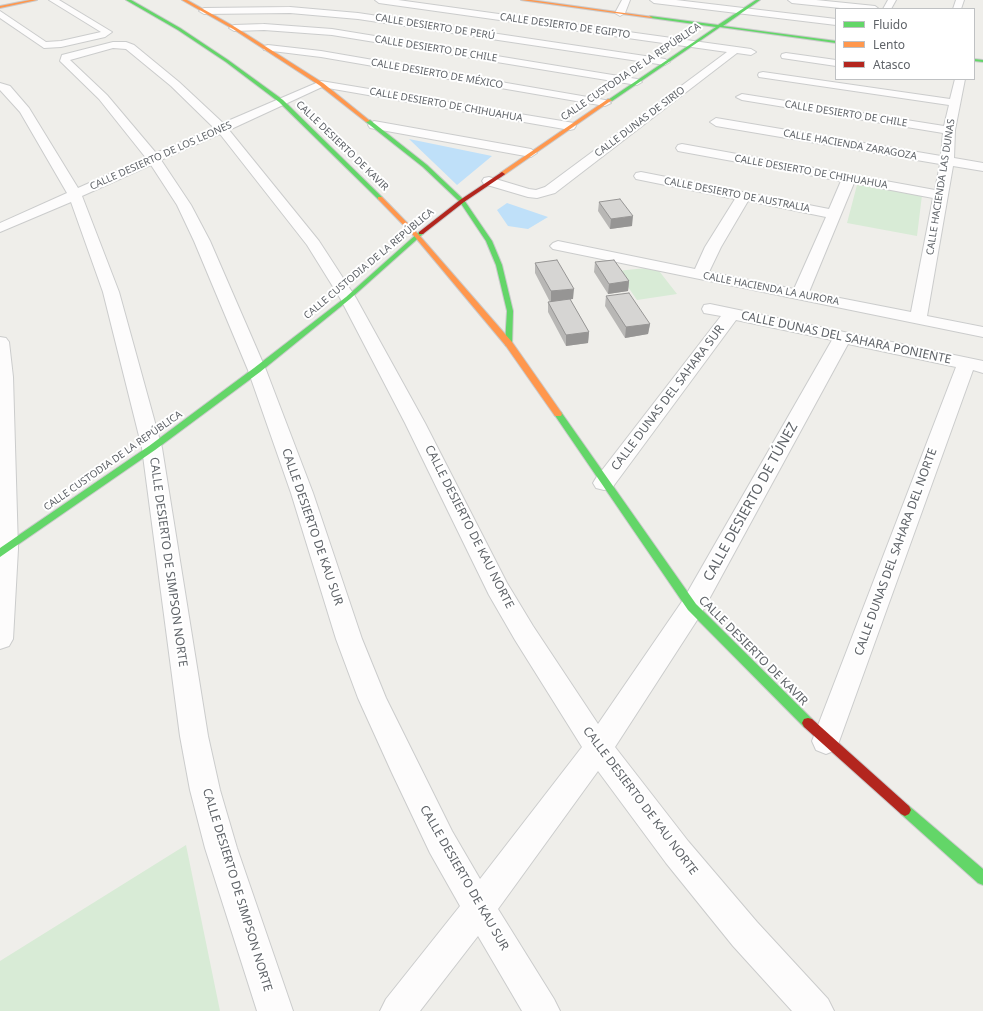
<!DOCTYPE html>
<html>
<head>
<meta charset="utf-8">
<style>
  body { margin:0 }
  #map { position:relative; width:983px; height:1011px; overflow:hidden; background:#efeeea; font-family:"Noto Sans",sans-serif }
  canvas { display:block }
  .legend { position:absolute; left:835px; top:8px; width:140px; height:72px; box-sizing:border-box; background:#fff; border:1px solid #bfc1c3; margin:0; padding:5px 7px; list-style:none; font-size:12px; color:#5f6368 }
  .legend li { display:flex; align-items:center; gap:8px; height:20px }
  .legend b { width:20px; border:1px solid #bfc1c3 }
</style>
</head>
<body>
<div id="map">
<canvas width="983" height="1011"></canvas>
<ul class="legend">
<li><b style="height:5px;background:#63d668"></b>Fluido</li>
<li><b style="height:5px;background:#ff974d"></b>Lento</li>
<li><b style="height:5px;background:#b3261e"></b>Atasco</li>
</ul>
</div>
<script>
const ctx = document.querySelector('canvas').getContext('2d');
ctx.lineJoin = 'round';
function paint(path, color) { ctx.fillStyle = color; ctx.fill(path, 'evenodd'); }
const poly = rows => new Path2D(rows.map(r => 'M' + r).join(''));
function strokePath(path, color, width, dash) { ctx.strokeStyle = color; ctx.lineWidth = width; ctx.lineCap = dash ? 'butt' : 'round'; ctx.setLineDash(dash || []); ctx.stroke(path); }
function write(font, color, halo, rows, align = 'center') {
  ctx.font = font + ' "Noto Sans",sans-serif'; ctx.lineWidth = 4; ctx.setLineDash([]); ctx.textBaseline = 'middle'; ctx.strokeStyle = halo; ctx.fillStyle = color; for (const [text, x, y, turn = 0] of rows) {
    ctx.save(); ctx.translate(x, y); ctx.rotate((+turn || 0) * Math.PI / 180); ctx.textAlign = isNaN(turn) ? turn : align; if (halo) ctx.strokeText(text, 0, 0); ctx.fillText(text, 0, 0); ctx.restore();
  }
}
const green = poly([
  [857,185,922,195,917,236,847,223],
  [656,267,677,294,637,300,617,271],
  [186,845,220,1011,0,1011,0,961]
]);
const water = poly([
  [409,139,492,156,457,185],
  [507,203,548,217,528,229,508,226,497,210]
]);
const street = poly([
  [49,0,59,0,112,32,105,37,61,47,44,48,0,18,0,11,46,42,61,41,101,32,49,0],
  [375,0,398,0,751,49,756,52,751,55,737,53,555,193,537,198,528,197,484,184,482,181,484,178,489,177,529,189,536,190,545,187,727,52,379,3,375,0],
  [622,0,630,0,625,13,620,16,615,13,622,0],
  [650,0,676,0,836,19,836,25,654,3,650,0],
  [788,0,816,0,875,6,879,9,850,9,792,3,788,0],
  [888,0,896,0,891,9,883,9,888,0],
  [956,0,964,0,961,9,953,9,956,0],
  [290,7,358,13,665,59,670,62,665,65,358,19,290,13,204,14,199,11,204,8,290,7],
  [264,24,332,29,637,79,642,82,637,85,332,35,264,30,234,31,229,28,234,25,264,24],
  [113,42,126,42,134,45,179,82,223,123,321,81,574,123,576,126,574,129,570,130,322,87,229,130,319,241,356,298,425,423,507,583,533,626,598,724,683,600,832,340,736,320,612,488,604,490,596,488,593,483,596,478,721,316,704,313,702,309,704,305,710,304,983,361,983,373,973,370,836,750,826,754,816,750,812,741,956,367,848,344,701,614,615,747,688,841,757,922,828,999,834,1011,792,1011,733,946,666,863,598,771,498,909,554,999,560,1011,522,1011,478,936,420,1011,380,1011,386,999,460,906,430,853,392,773,358,698,336,639,291,493,248,370,194,241,177,205,151,165,82,196,119,292,162,448,208,736,220,790,237,848,293,1011,257,1011,205,848,190,790,180,736,142,448,103,292,71,202,0,232,0,223,67,193,20,112,0,90,0,83,10,86,29,108,78,188,146,158,99,99,60,61,62,55,113,42],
  [113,48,126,49,171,86,214,128,156,153,107,95,70,60,113,48],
  [220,134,307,245,340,298,405,423,489,595,515,640,582,747,480,879,452,831,386,698,362,639,313,493,266,370,210,241,191,205,161,160,220,134],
  [268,45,321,51,605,100,611,103,605,106,321,57,264,50,263,48,264,46,268,45],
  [786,53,836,60,836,66,782,58,781,56,782,54,786,53],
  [763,72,950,99,955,79,965,79,955,130,954,158,983,163,983,171,953,166,927,316,983,327,983,337,553,249,550,246,553,243,558,241,695,269,705,247,735,199,636,179,634,176,636,173,641,172,829,209,841,181,678,151,676,148,678,145,682,144,935,190,940,164,716,126,710,122,716,118,941,156,943,133,742,100,736,97,742,94,944,126,949,105,759,77,758,75,759,73,763,72],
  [854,183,933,198,911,312,809,292,854,183],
  [748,201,826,217,794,289,709,272,721,247,748,201],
  [374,121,531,149,537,153,531,157,370,128,368,125,374,121],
  [0,337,6,338,9,342,13,377,18,549,13,639,9,646,0,649,0,337]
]);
const fast = poly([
  [126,0,131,0,180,28,228,60,283,100,382,197,382,199,378,199,279,102,226,62,178,30,126,0],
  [756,0,760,0,723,26,836,41,836,43,720,27,612,101,608,100,716,27,651,18,650,16,718,25,756,0],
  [974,59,983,60,983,62,974,61,974,59],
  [366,120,370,120,427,165,464,200,492,241,502,265,513,311,512,346,506,346,505,344,507,311,496,265,486,241,460,202,423,167,366,122,366,120],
  [419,232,424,233,350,299,260,372,155,450,0,557,0,548,149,446,254,368,346,297,419,232],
  [558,411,561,412,696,604,812,719,814,723,812,727,808,728,804,727,688,610,554,414,558,411],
  [905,804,909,806,983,869,983,885,978,883,901,814,899,810,901,806,905,804]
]);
const slow = poly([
  [30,0,37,0,0,8,0,6,30,0],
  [182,0,187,0,235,27,323,83,370,121,366,122,319,85,233,29,182,0],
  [521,0,531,0,653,17,651,18,521,0],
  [608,99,612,100,504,175,500,175,500,173,608,99],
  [378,197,382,197,419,235,512,342,561,412,562,414,561,416,555,416,506,346,415,237,378,199,378,197]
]);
const jam = poly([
  [502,172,505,174,504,175,464,202,423,234,419,234,419,232,460,200,502,172],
  [808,718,812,719,909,806,911,810,909,814,905,816,901,814,804,727,802,723,804,719,808,718]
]);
const wall = poly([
  [599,202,632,226,610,229,598,211],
  [595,262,629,281,628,291,608,294,594,272],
  [535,263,573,299,570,299,589,332,588,343,566,346,548,312,548,302,550,302,535,273],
  [606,296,650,324,648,334,625,338,605,306]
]);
const shadedWall = poly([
  [633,216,632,226,610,229,611,219],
  [629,281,628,291,608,294,609,284],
  [574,289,573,299,551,302,551,291],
  [650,324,648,334,625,338,626,327],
  [589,332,588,343,566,346,566,335]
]);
const building = poly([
  [620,199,633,216,611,219,599,202,620,199],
  [557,260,574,289,551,291,535,263,557,260],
  [614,260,629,281,609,284,595,262,614,260],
  [629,293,650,324,626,327,606,296,629,293],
  [570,299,589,332,566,335,548,302,570,299]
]);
const farStreetnames = [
  ["CALLE DESIERTO DE EGIPTO",565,26,8],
  ["CALLE DESIERTO DE PERÚ",435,27,9],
  ["CALLE DESIERTO DE CHILE",436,49,9],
  ["CALLE CUSTODIA DE LA REPÚBLICA",631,72,-34],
  ["CALLE DESIERTO DE MÉXICO",437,74,10],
  ["CALLE DESIERTO DE CHIHUAHUA",446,105,10],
  ["CALLE DESIERTO DE CHILE",846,114,9],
  ["CALLE DUNAS DE SIRIO",640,122,-37],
  ["CALLE HACIENDA ZARAGOZA",850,145,10],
  ["CALLE DESIERTO DE KAVIR",342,146,44],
  ["CALLE DESIERTO DE LOS LEONES",161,156,-24],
  ["CALLE DESIERTO DE CHIHUAHUA",811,172,10],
  ["CALLE HACIENDA LAS DUNAS",941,187,-81],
  ["CALLE DESIERTO DE AUSTRALIA",737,195,11],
  ["CALLE CUSTODIA DE LA REPÚBLICA",369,264,-40],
  ["CALLE HACIENDA LA AURORA",771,289,11],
  ["CALLE CUSTODIA DE LA REPÚBLICA",113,461,-35]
];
const streetNames = [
  ["CALLE DUNAS DEL SAHARA PONIENTE",846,338,12],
  ["CALLE DUNAS DEL SAHARA SUR",668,398,-53],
  ["CALLE DESIERTO DE KAU SUR",312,527,71],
  ["CALLE DESIERTO DE KAU NORTE",469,527,63],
  ["CALLE DUNAS DEL SAHARA DEL NORTE",896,552,-70],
  ["CALLE DESIERTO DE SIMPSON NORTE",168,562,82],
  ["CALLE DESIERTO DE KAVIR",753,651,45],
  ["CALLE DESIERTO DE KAU NORTE",640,801,53],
  ["CALLE DESIERTO DE KAU SUR",464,878,60],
  ["CALLE DESIERTO DE SIMPSON NORTE",237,890,73]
];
const nearStreetnames = [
  ["CALLE DESIERTO DE TÚNEZ",751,502,-61]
];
paint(green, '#d8ebd6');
paint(water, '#bfe0f9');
strokePath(street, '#cbcccc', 2);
strokePath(fast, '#cacacb', 2);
strokePath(slow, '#cacacb', 2);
strokePath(jam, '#cacacb', 2);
paint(street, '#fdfcfc');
paint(fast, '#63d668');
paint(slow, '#ff974d');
paint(jam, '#b3261e');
paint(wall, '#b8b7b5');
paint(shadedWall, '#969594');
paint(building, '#d6d5d3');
strokePath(building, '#969594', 1);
write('10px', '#5f6368', '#fff', farStreetnames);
write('12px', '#5f6368', '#fff', streetNames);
write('14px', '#5f6368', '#fff', nearStreetnames);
</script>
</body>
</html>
